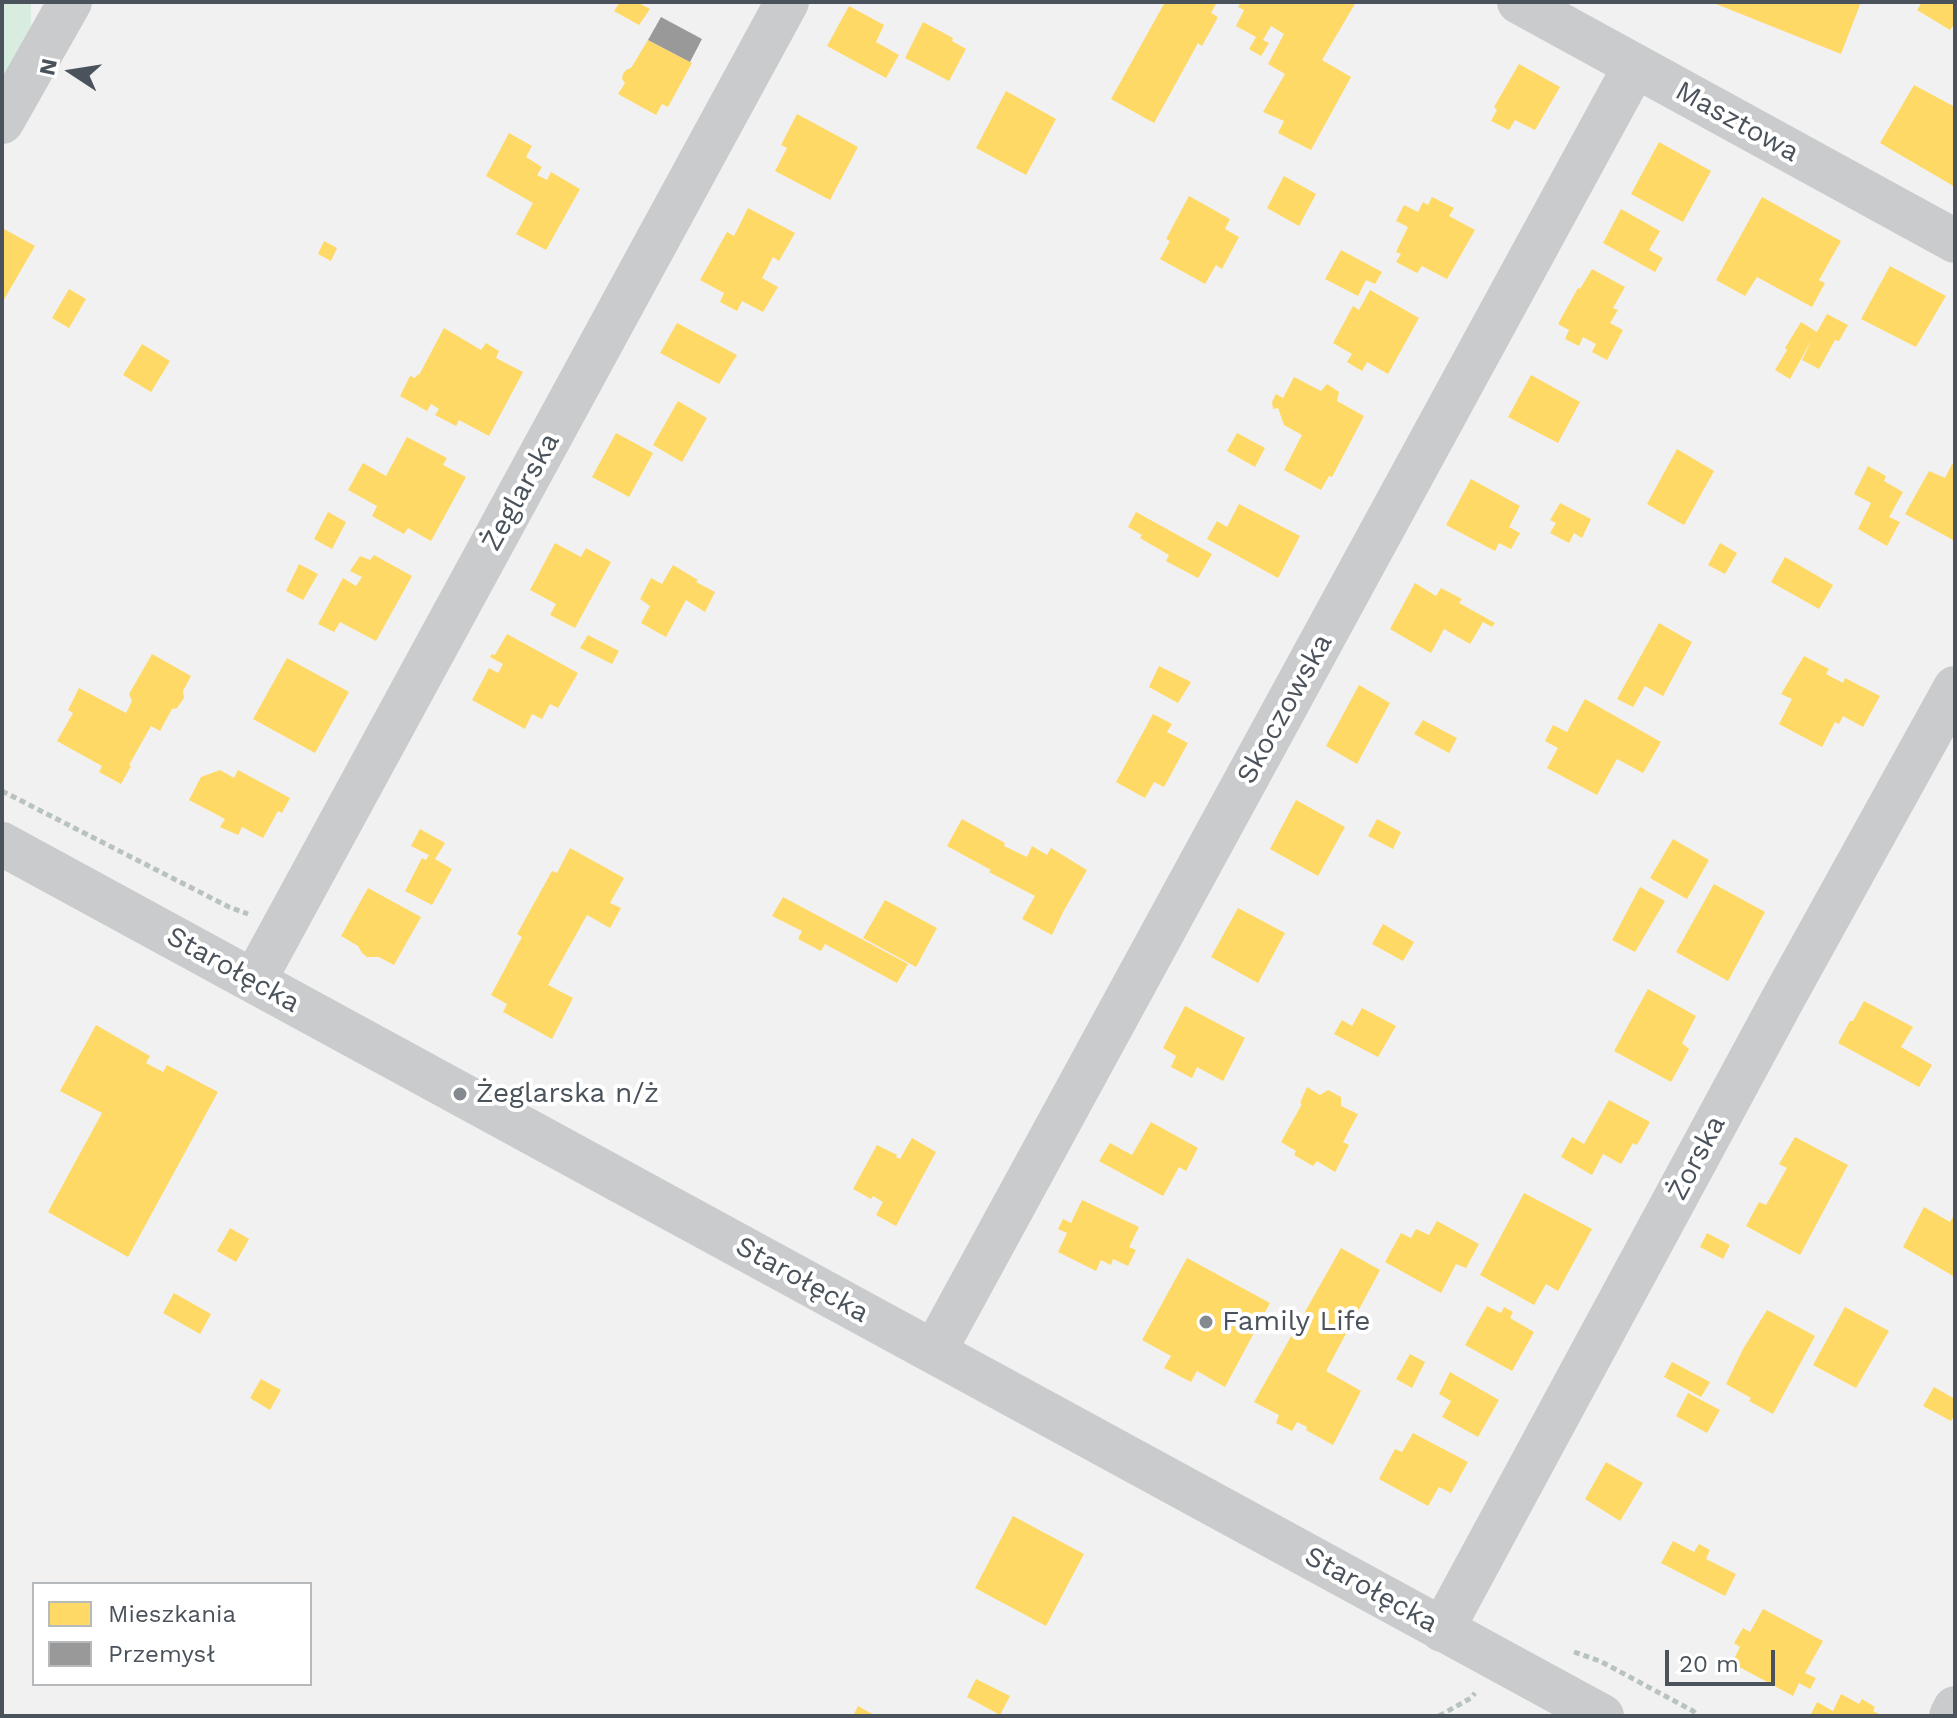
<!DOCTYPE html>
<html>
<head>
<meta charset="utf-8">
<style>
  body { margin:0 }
  #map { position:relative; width:1957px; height:1718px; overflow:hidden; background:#f1f1f1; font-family:"Work Sans",sans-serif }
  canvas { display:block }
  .frame { position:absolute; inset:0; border:4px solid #4a535b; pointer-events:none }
  .legend { position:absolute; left:32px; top:1582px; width:280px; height:104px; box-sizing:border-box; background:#fff; border:2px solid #b7babd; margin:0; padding:10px 14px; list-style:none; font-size:24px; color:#4a535b }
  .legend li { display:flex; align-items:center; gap:16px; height:40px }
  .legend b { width:40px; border:2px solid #b7babd }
  .north { position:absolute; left:32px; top:32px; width:80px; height:80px; -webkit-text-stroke:6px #fff; paint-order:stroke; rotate:282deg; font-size:22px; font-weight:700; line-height:32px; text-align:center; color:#4a535b }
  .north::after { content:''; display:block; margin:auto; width:28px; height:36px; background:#4a535b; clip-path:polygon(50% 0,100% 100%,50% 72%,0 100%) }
  .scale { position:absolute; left:1665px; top:1650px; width:110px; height:36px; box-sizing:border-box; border:4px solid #4a535b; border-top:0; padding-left:10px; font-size:24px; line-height:28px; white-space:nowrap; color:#4a535b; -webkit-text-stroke:6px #fff; paint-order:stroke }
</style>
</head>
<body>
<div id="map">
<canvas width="1957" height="1718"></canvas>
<div class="frame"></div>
<ul class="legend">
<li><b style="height:22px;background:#ffd966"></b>Mieszkania</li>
<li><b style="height:22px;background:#999"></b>Przemysł</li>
</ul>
<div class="north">N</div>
<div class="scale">20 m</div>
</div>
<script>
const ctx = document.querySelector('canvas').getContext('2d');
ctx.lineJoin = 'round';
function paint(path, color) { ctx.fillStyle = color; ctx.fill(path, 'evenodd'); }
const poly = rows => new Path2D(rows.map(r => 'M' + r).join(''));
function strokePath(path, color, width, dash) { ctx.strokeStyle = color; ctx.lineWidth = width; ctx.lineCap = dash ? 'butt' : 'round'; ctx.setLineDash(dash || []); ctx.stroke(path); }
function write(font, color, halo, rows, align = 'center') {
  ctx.font = font + ' "Work Sans",sans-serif'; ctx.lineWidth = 8; ctx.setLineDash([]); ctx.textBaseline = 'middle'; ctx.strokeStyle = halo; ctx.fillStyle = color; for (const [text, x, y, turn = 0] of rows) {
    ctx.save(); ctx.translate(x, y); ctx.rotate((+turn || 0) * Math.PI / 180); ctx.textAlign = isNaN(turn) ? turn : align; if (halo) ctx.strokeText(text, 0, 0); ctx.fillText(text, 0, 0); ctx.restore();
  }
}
const green = poly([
  [2,2,31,2,31,34,2,88]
]);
const homes = poly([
  [620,2,637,2,650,9,639,25,614,11],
  [1165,2,1217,2,1211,13,1218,17,1202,46,1198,43,1154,123,1111,99],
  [1241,2,1356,2,1322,60,1351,77,1311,150,1278,133,1284,121,1263,112,1285,74,1268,64,1284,34,1271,26,1263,40,1269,43,1261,56,1249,49,1256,37,1236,26,1244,10,1238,7],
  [1711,2,1861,2,1841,54],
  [1922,2,1955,2,1955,23,1950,30,1917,10],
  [849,6,884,25,876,42,899,55,886,78,827,46],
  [923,22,953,38,952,41,966,49,949,81,905,58],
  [648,40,692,63,668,107,662,104,656,115,618,94,625,83,622,79,623,74,626,70,631,68],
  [1519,64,1560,87,1535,130,1515,120,1509,130,1491,121,1497,110,1494,107],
  [1914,85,1955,107,1955,187,1880,143],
  [1006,91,1056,119,1026,175,976,148],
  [797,114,858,147,830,200,775,171,787,148,781,145],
  [509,133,532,146,526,157,542,167,537,175,547,180,551,172,580,189,546,250,516,234,533,203,486,176],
  [1659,142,1711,171,1683,222,1631,194],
  [1284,176,1316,194,1299,226,1267,208],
  [1189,196,1230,219,1225,229,1239,237,1222,269,1216,265,1205,284,1160,259,1170,241,1166,239],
  [1432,197,1454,208,1449,216,1475,230,1447,279,1422,266,1417,273,1396,262,1401,254,1396,252,1408,227,1396,221,1404,205,1418,212,1423,202,1428,205],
  [1762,197,1841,241,1819,280,1825,283,1812,307,1757,277,1745,296,1716,280],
  [748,208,795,233,779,261,773,257,762,278,778,287,763,312,742,301,737,311,720,302,724,293,700,280,727,232,734,236],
  [1621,209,1660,231,1649,250,1663,258,1655,272,1603,243],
  [4,229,35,246,2,303,2,232],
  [324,241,337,248,331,261,318,254],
  [1341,250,1382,272,1375,284,1366,280,1358,296,1325,279],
  [1890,266,1946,296,1916,347,1861,319],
  [1592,269,1625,287,1613,308,1618,310,1610,323,1623,330,1607,360,1592,352,1596,344,1583,337,1579,346,1565,339,1569,330,1558,324,1578,288,1580,289],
  [69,289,86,299,69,328,52,318],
  [1370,290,1419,318,1388,374,1367,362,1362,371,1347,362,1352,354,1333,343,1353,306,1359,310],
  [1827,314,1848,325,1839,341,1835,340,1819,369,1802,360,1812,339,1790,379,1775,370,1787,350,1785,348,1801,322,1817,332],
  [677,323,737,355,719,384,660,353],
  [444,328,481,350,486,343,499,351,496,358,523,372,489,436,459,420,456,426,435,415,439,409,431,404,427,411,400,396,410,376,415,378,418,374,419,375],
  [142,344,170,361,151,392,123,375],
  [1531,375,1580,402,1558,443,1508,417],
  [1294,377,1321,391,1327,384,1339,392,1337,401,1364,416,1332,477,1329,476,1321,490,1284,470,1302,435,1284,425,1278,408,1273,409,1272,402,1276,394,1283,398],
  [678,401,707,418,682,462,653,445],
  [616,433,653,453,629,497,592,477],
  [1237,433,1265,448,1255,467,1227,451],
  [407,437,447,458,443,465,466,477,431,541,408,528,404,534,372,516,377,506,348,490,363,463,386,476],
  [1677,449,1714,471,1684,525,1647,504],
  [1952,464,1955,466,1955,541,1905,514,1929,471,1945,478],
  [1868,466,1886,476,1884,481,1903,492,1889,517,1900,522,1887,546,1858,529,1871,503,1854,494],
  [1471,479,1520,506,1509,527,1520,533,1511,549,1499,543,1495,551,1446,525],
  [1560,503,1591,519,1582,538,1574,533,1569,543,1550,533,1556,523,1550,520],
  [1239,504,1300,536,1278,578,1207,539,1217,521,1227,527],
  [328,512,346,522,332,549,314,539],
  [1136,512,1212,554,1198,578,1166,561,1169,555,1140,538,1142,535,1128,527],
  [555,543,581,557,586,548,611,562,575,628,550,615,556,604,530,590],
  [1720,543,1737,553,1725,574,1708,565],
  [374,555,412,576,376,641,340,622,334,632,318,624,343,578,356,586,362,577,350,571,360,556,370,560],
  [1785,557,1833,585,1819,609,1771,582],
  [299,564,318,574,303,600,286,591],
  [673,565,698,580,696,582,715,592,705,612,686,600,666,637,641,623,650,606,640,599,651,578,662,584],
  [1415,583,1436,596,1441,588,1462,599,1459,603,1495,623,1492,627,1483,622,1470,644,1444,629,1431,653,1390,629],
  [1659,623,1692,642,1663,696,1645,686,1633,707,1617,699],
  [507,634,578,673,558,708,550,704,542,719,532,714,525,729,472,700,489,668,498,673,503,664,490,657,492,654,495,655],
  [588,635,619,651,612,664,580,648],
  [152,654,191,676,183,691,184,698,177,708,172,709,160,731,151,726,129,765,131,766,121,784,99,772,102,766,57,741,73,713,68,710,79,688,126,713,132,701,129,694],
  [1804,656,1829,669,1826,674,1843,683,1845,678,1880,696,1863,727,1843,716,1839,724,1835,722,1822,747,1779,724,1792,699,1781,694],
  [287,658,349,692,315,753,253,719],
  [1159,666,1191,682,1178,703,1149,687],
  [1359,685,1390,703,1357,764,1326,746],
  [1585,699,1661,742,1643,773,1617,759,1597,795,1547,768,1558,748,1545,741,1553,725,1567,732],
  [1153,714,1172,724,1167,732,1188,743,1164,787,1154,782,1145,798,1116,782],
  [1423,720,1457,738,1449,753,1414,734],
  [220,770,234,778,238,770,290,798,282,813,278,811,263,838,242,827,238,835,220,827,225,819,189,800,201,777],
  [1296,800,1345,827,1318,876,1270,849],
  [962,819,1005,843,1004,846,1027,857,1032,846,1047,855,1051,848,1087,870,1063,912,1052,935,1022,919,1035,896,989,872,991,870,947,846],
  [1377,819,1401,832,1393,849,1368,836],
  [420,829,445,843,435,859,452,869,432,905,405,891,422,858,426,860,429,855,411,846],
  [1673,839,1709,860,1687,899,1650,878],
  [570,848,624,878,610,903,621,908,610,928,587,915,548,985,573,998,552,1039,503,1012,507,1004,491,995,522,937,517,934,552,871,557,873],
  [1714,884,1765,912,1728,981,1676,952],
  [1640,887,1665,901,1635,952,1612,940],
  [368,888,421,917,394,965,379,957,367,957,362,953,358,946,341,936],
  [783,897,908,964,897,983,825,944,821,951,798,939,802,931,772,916],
  [885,900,937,928,916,967,863,938],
  [1238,908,1285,933,1258,983,1211,957],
  [1383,924,1414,942,1403,961,1372,944],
  [1648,989,1696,1016,1682,1043,1689,1049,1671,1082,1614,1051],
  [1864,1001,1913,1027,1901,1047,1932,1065,1919,1087,1838,1043,1850,1021,1853,1021],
  [1185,1006,1245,1038,1223,1081,1197,1067,1192,1078,1171,1067,1176,1056,1163,1048],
  [1362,1008,1396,1026,1378,1057,1334,1034,1342,1020,1352,1026],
  [96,1025,150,1056,146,1063,163,1072,167,1065,218,1092,128,1257,48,1212,102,1113,60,1091],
  [1307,1087,1320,1095,1328,1090,1341,1097,1341,1106,1358,1114,1343,1142,1349,1145,1335,1172,1317,1161,1313,1166,1294,1155,1296,1151,1281,1142,1302,1104,1300,1103],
  [1609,1100,1650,1122,1637,1145,1633,1143,1621,1164,1603,1154,1592,1175,1561,1157,1572,1137,1584,1144],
  [1151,1122,1198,1148,1186,1171,1179,1167,1163,1196,1099,1161,1110,1143,1132,1155],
  [1795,1137,1848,1165,1800,1255,1746,1226,1759,1202,1766,1205,1787,1168,1779,1164],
  [912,1138,936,1152,896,1226,876,1215,883,1202,873,1196,871,1199,853,1189,877,1145,897,1155,896,1157,900,1159],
  [1524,1193,1592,1229,1558,1291,1546,1284,1534,1305,1480,1275],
  [1082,1200,1139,1227,1129,1247,1136,1250,1128,1266,1113,1259,1111,1265,1101,1260,1096,1271,1058,1252,1067,1233,1058,1229,1063,1219,1071,1223],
  [1924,1207,1950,1222,1955,1213,1955,1277,1903,1247],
  [1437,1221,1479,1244,1466,1268,1456,1264,1441,1293,1385,1262,1401,1233,1411,1238,1416,1229,1429,1235],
  [230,1228,249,1239,236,1262,217,1251],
  [1707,1233,1730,1245,1723,1259,1700,1247],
  [1341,1248,1380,1270,1326,1371,1361,1391,1333,1445,1306,1430,1307,1427,1297,1422,1292,1431,1276,1423,1279,1415,1254,1402],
  [1187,1258,1270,1303,1225,1387,1197,1371,1191,1382,1164,1368,1171,1356,1142,1340],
  [174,1293,211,1314,200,1334,163,1313],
  [1487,1306,1501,1313,1504,1307,1513,1312,1510,1318,1534,1332,1512,1371,1465,1345],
  [1845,1307,1889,1331,1856,1388,1813,1365],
  [1767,1310,1815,1336,1773,1414,1749,1401,1751,1398,1726,1384,1743,1349],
  [1410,1354,1425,1362,1412,1388,1396,1379],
  [1672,1362,1710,1382,1701,1397,1664,1377],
  [1450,1372,1499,1400,1478,1437,1442,1417,1451,1401,1439,1394],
  [261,1379,281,1390,270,1410,250,1398],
  [1934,1387,1955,1399,1955,1414,1951,1421,1923,1406],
  [1688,1393,1720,1410,1707,1433,1676,1416],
  [1413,1433,1468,1462,1451,1493,1439,1487,1428,1506,1379,1479,1395,1449,1402,1452],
  [1606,1462,1643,1483,1620,1521,1585,1499],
  [1013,1516,1084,1554,1046,1626,975,1588],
  [1673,1541,1694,1552,1699,1544,1710,1550,1706,1559,1736,1574,1725,1596,1661,1563],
  [1763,1609,1823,1641,1805,1673,1816,1678,1810,1689,1799,1683,1793,1696,1732,1663,1740,1647,1734,1643,1743,1628,1750,1632],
  [976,1679,1010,1696,1000,1715,967,1697],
  [1841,1694,1859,1704,1862,1699,1875,1707,1873,1711,1883,1716,1810,1716,1817,1702,1833,1711],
  [858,1706,876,1716,853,1716]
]);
const industry = poly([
  [661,17,702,39,690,62,648,40]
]);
const path = poly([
  [2,791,229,907,248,914],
  [1574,1652,1600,1661,1693,1711,1698,1716],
  [1439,1716,1471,1698,1475,1693]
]);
const minor = poly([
  [1519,2,1955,241],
  [2,122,70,2],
  [2,844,1602,1716],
  [254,981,787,2],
  [934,1352,1635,66],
  [1442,1630,1784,997,1955,688],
  [1951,1716,1955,1708]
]);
const markers = [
  [460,1094,8,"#848a90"],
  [1206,1322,8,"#848a90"]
];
const streetNames = [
  ["Masztowa",1737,122,29],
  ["Żeglarska",521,492,-61],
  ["Skoczowska",1285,709,-61],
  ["Starołęcka",233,970,29],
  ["Żorska",1697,1158,-62],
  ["Starołęcka",802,1280,29],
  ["Starołęcka",1371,1590,29]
];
const poiNames = [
  ["Żeglarska n/ż",476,1094],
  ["Family Life",1222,1322]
];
paint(green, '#d8ede0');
paint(homes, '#ffd966');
paint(industry, '#999');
strokePath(path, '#b8c2bf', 5, [6, 4]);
strokePath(minor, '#c9cbcc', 44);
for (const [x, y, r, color] of markers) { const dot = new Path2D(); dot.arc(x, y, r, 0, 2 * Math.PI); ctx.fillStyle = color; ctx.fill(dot); strokePath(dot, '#fff', 3); }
write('28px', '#4a535b', '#fff', streetNames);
write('28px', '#4a535b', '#fff', poiNames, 'left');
</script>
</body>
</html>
